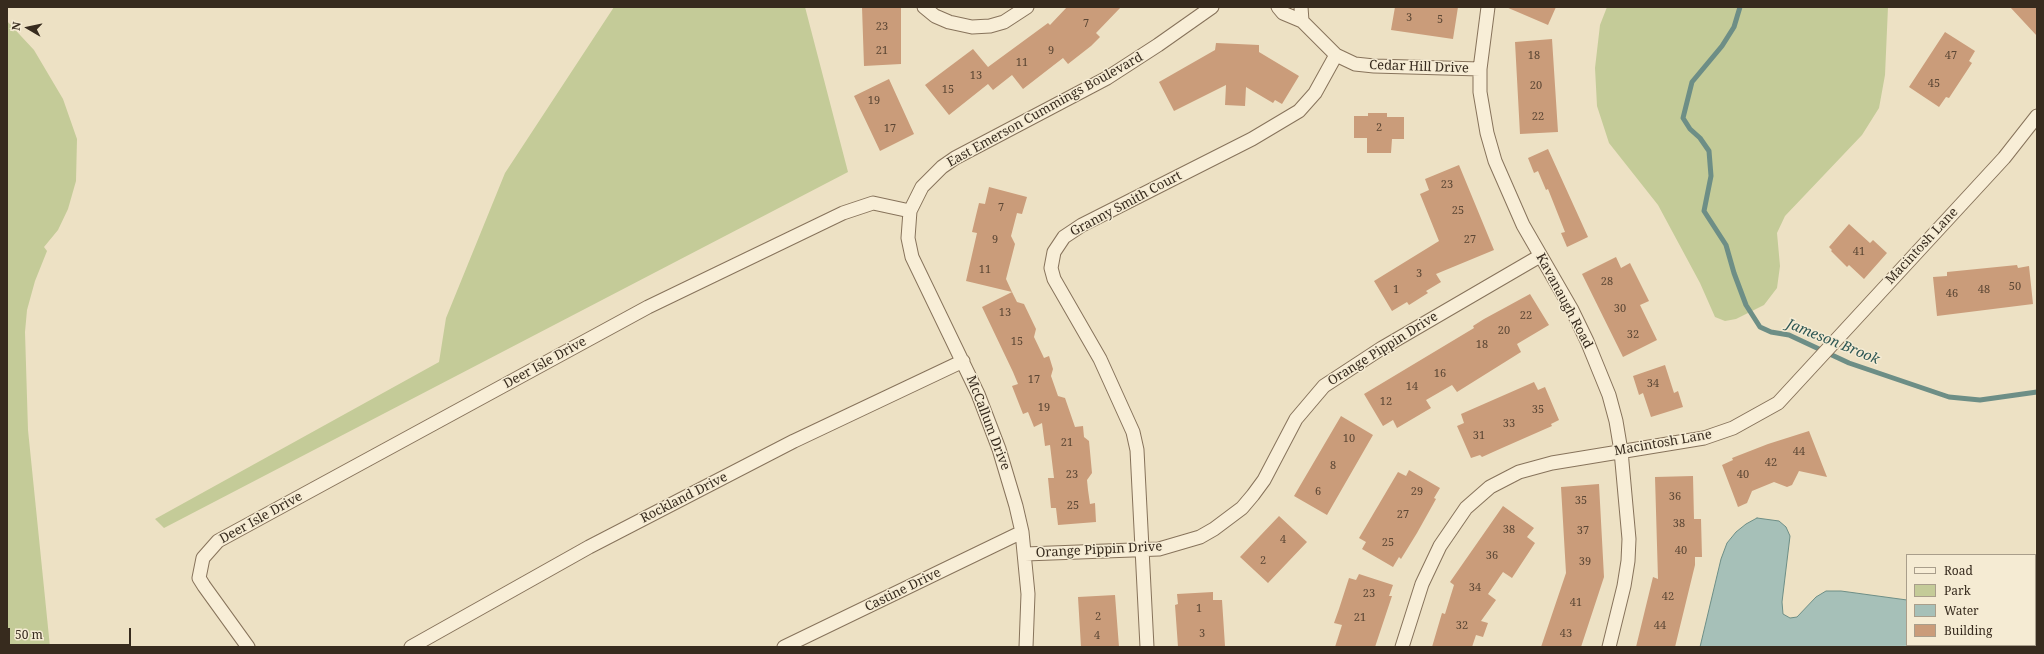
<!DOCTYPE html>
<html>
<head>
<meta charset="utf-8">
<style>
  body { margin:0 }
  #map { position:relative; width:2044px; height:654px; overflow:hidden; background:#ede1c4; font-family:"Noto Serif",serif }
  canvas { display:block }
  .frame { position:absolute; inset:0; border:8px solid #372b1e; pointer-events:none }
  .legend { position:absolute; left:1906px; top:554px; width:130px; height:92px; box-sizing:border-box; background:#f5ebd3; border:1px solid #a99e8b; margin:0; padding:5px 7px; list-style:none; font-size:12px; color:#372b1e }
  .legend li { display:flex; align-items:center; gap:8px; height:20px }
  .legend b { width:20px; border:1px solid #a99e8b }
  .north { position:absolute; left:8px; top:8px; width:40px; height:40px; -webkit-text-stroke:3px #f5ebd3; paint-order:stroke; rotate:279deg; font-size:11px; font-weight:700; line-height:16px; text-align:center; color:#372b1e }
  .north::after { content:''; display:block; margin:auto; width:14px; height:18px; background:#372b1e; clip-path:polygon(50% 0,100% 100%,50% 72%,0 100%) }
  .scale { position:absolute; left:8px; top:628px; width:123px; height:18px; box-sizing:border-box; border:2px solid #372b1e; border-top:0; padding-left:5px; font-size:12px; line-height:14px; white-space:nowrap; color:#372b1e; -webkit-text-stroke:3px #f5ebd3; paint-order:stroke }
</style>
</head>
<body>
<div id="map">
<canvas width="2044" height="654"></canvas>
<div class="frame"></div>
<ul class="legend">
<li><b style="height:5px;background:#f8eed7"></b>Road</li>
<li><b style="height:11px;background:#c4cb98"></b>Park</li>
<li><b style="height:11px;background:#a6c0b8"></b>Water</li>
<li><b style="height:11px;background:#ca9c7a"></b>Building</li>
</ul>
<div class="north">N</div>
<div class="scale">50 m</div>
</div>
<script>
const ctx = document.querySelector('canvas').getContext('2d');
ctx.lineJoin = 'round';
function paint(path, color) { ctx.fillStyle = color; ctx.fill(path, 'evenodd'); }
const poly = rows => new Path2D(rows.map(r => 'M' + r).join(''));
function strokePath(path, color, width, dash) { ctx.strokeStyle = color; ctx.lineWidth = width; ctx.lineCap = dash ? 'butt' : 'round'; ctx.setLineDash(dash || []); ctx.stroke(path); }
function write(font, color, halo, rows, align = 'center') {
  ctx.font = font + ' "Noto Serif",serif'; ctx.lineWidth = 3; ctx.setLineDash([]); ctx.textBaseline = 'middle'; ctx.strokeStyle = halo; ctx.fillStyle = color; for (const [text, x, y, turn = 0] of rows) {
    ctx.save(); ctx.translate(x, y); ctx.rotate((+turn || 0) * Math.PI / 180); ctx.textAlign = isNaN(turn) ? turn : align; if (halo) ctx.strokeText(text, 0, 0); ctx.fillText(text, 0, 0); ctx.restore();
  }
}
const green = poly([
  [614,7,805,7,848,172,164,528,155,519,439,362,446,318,505,173],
  [1607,7,1888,7,1885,75,1879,108,1862,135,1785,216,1777,233,1780,266,1777,288,1764,305,1736,319,1725,321,1715,317,1700,283,1658,205,1609,143,1597,106,1595,68,1600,25],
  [7,21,34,50,63,99,77,139,76,181,68,209,58,230,44,247,47,251,35,281,27,310,25,332,28,430,50,647,7,647]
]);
const water = poly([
  [1757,518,1779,521,1786,527,1790,536,1782,602,1783,614,1790,618,1797,617,1816,597,1826,591,1841,591,1907,600,1907,645,1912,645,1910,647,1700,647,1721,559,1727,543,1736,532,1746,524,1757,518]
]);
const stream = poly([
  [1740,7,1734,27,1722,46,1692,82,1683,118,1690,129,1700,138,1709,151,1711,176,1704,211,1726,245,1734,273,1746,305,1760,327,1771,332,1789,335,1849,363,1949,397,1980,400,2037,392]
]);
const building = poly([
  [862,7,901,7,901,64,864,66],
  [1067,7,1121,7,1096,33,1100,37,1091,46,1068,64,1063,58,1023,89,1012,75,993,90,988,84,949,115,925,85,973,49,988,67,1048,23,1050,25],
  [1395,7,1458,7,1453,39,1391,30],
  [1506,7,1556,7,1548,25],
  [2010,7,2037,7,2037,36],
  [1945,32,1975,51,1969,61,1972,63,1949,98,1946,97,1939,107,1909,87],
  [1552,39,1558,132,1520,134,1515,42],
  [1216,43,1259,45,1259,52,1299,76,1282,104,1275,100,1273,103,1246,87,1245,106,1225,105,1226,85,1174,111,1159,82,1215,50],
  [889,79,914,134,880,151,854,96],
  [1368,113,1387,113,1387,117,1404,117,1404,139,1392,139,1391,153,1367,153,1367,138,1354,138,1354,116,1368,116],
  [1548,149,1588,237,1567,247,1561,233,1565,232,1548,189,1546,190,1538,171,1534,173,1528,158],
  [1459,165,1494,250,1436,274,1441,282,1426,291,1428,293,1409,305,1407,302,1392,311,1374,281,1439,241,1420,194,1429,190,1425,179],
  [989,187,1027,197,1022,214,1017,213,1011,236,1015,244,1006,279,1012,292,966,281,977,233,972,232,979,203,985,204],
  [1849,224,1870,243,1873,240,1887,253,1864,279,1849,265,1847,267,1831,251,1832,250,1829,247],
  [1616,257,1621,268,1630,263,1649,301,1640,305,1657,340,1623,357,1582,274],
  [2017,265,2018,268,2029,266,2033,304,1937,316,1933,277,1947,276,1947,272],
  [1012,292,1017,302,1024,304,1036,329,1034,337,1044,358,1049,356,1053,369,1051,376,1058,396,1065,398,1075,427,1083,426,1084,437,1089,441,1092,473,1087,480,1088,490,1090,504,1095,503,1096,522,1058,525,1056,508,1051,508,1048,478,1054,478,1050,445,1045,446,1042,423,1034,427,1028,412,1023,414,1012,386,1018,384,1013,372,982,307],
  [1530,294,1549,325,1517,344,1521,352,1457,392,1452,385,1426,400,1431,408,1397,428,1393,420,1383,426,1364,394,1474,328,1473,326,1484,319],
  [1665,365,1674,393,1678,391,1683,407,1651,417,1643,393,1639,395,1633,376],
  [1534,382,1538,390,1545,387,1559,420,1551,424,1552,426,1502,448,1482,457,1480,455,1471,458,1457,426,1464,423,1461,414],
  [1341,416,1373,435,1327,515,1294,496],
  [1809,431,1827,477,1799,471,1792,485,1787,487,1774,482,1752,491,1747,503,1738,507,1722,465,1733,460,1732,458,1768,444],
  [1409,470,1440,488,1434,498,1436,499,1417,533,1401,559,1399,557,1393,567,1362,549,1366,542,1359,538,1398,472,1406,476],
  [1693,476,1694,519,1701,519,1702,557,1695,557,1695,565,1675,647,1636,647,1653,577,1658,579,1655,477],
  [1599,484,1604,577,1581,647,1541,647,1566,573,1561,487],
  [1503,506,1534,528,1527,537,1535,543,1512,578,1503,572,1488,594,1496,600,1481,621,1488,623,1483,637,1476,635,1472,647,1432,647,1442,613,1445,614,1454,585,1450,582],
  [1279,516,1307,542,1268,583,1240,557],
  [1359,574,1393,585,1389,596,1392,596,1375,647,1335,647,1342,625,1334,623,1339,609,1349,578,1356,580],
  [1213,592,1213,600,1222,600,1225,646,1178,647,1175,605,1178,604,1177,594],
  [1115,595,1119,647,1081,647,1078,597]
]);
const minor = poly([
  [924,7,935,16,949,22,972,27,990,26,1004,22,1027,7],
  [1278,7,1283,13,1302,21,1336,55,1355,64,1374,66,1480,69],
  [1301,7,1302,21],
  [1488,7,1480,69,1480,92,1487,133,1495,161,1523,225,1572,310,1587,341,1609,395,1616,421,1621,451,1629,539,1628,561,1624,586,1609,647],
  [1025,554,1159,549,1200,537,1214,529,1242,508,1253,495,1264,480,1296,419,1324,386,1382,348,1540,256],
  [248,647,204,586,199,578,203,558,218,541,648,307,843,213,873,203,910,211],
  [411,647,589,547,794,441,963,361],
  [784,647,1022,532],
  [1026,647,1028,594,1022,532,1016,506,999,449,978,394,912,257,908,238,910,211,922,187,942,167,955,158,1107,78,1158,45,1212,7],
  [1147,647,1137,450,1133,432,1100,359,1054,279,1051,268,1054,252,1064,237,1082,225,1252,139,1299,111,1315,93,1336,55],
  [1402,647,1422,584,1440,546,1466,508,1490,487,1519,472,1552,463,1704,438,1733,428,1778,403,2004,158,2037,116]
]);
const numberNames = [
  ["3",1409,18],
  ["5",1440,20],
  ["7",1086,24],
  ["23",882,27],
  ["21",882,51],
  ["9",1051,51],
  ["18",1534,56],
  ["47",1951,56],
  ["11",1022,63],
  ["13",976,76],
  ["45",1934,84],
  ["20",1536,86],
  ["15",948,90],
  ["19",874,101],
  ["22",1538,117],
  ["2",1379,128],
  ["17",890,129],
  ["23",1447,185],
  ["7",1001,208],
  ["25",1458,211],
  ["9",995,240],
  ["27",1470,240],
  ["41",1859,252],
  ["11",985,270],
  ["3",1419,274],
  ["28",1607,282],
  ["50",2015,287],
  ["1",1396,290],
  ["48",1984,290],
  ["46",1952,294],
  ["30",1620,309],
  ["13",1005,313],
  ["22",1526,316],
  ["20",1504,331],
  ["32",1633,335],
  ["15",1017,342],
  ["18",1482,345],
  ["16",1440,374],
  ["17",1034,380],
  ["34",1653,384],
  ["14",1412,387],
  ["12",1386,402],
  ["19",1044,408],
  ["35",1538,410],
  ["33",1509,424],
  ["31",1479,436],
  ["10",1349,439],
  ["21",1067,443],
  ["44",1799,452],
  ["42",1771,463],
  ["8",1333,466],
  ["23",1072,475],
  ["40",1743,475],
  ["6",1318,492],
  ["29",1417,492],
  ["36",1675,497],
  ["35",1581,501],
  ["25",1073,506],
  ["27",1403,515],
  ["38",1679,524],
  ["38",1509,530],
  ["37",1583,531],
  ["4",1283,540],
  ["25",1388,543],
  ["40",1681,551],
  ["36",1492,556],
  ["2",1263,561],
  ["39",1585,562],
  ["34",1475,588],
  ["23",1369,594],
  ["42",1668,597],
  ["41",1576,603],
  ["1",1199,609],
  ["2",1098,617],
  ["21",1360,618],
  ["32",1462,626],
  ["44",1660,626],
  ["3",1202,634],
  ["43",1566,634],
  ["4",1097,636]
];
const streetNames = [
  ["Cedar Hill Drive",1419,67,2],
  ["East Emerson Cummings Boulevard",1045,110,-29],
  ["Granny Smith Court",1126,204,-28],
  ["Macintosh Lane",1922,246,-47],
  ["Kavanaugh Road",1564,301,62],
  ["Orange Pippin Drive",1383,349,-32],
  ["Deer Isle Drive",545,363,-29],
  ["McCallum Drive",988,423,69],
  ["Macintosh Lane",1663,443,-10],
  ["Rockland Drive",684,498,-27],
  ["Deer Isle Drive",261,518,-29],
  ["Orange Pippin Drive",1099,550,-3],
  ["Castine Drive",903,590,-26]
];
const waterNames = [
  ["Jameson Brook",1833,342,22]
];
paint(green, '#c4cb98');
paint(water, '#a6c0b8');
strokePath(water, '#6d8e86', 1);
strokePath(stream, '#6d8e86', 5);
paint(building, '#ca9c7a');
strokePath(minor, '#87735b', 15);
strokePath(minor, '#f8eed7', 13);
write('11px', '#5c4735', null, numberNames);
write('13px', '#372b1e', '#f5ebd3', streetNames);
write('italic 14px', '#2e5754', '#f5ebd3', waterNames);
</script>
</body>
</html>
